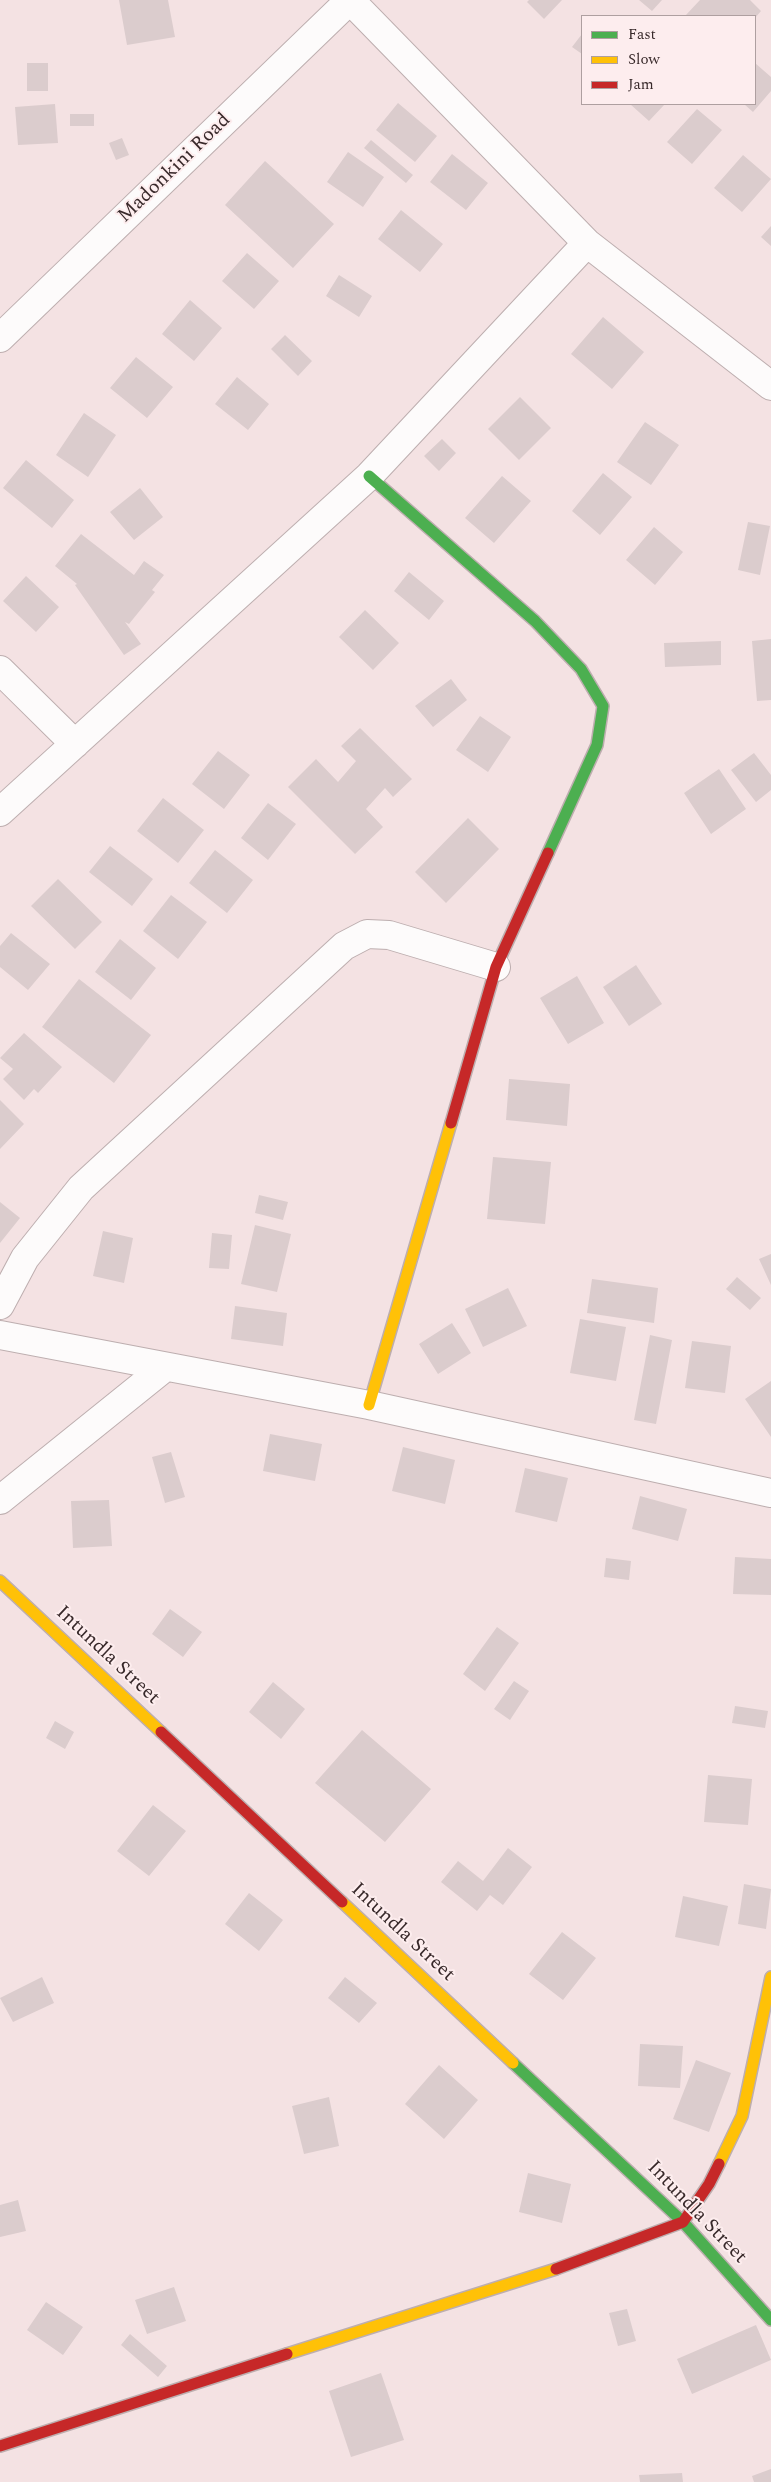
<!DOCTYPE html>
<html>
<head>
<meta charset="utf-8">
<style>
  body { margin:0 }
  #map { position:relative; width:771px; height:2482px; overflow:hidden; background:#f4e2e3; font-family:Spectral,serif }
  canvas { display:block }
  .legend { position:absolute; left:581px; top:15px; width:175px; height:90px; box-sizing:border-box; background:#fdedee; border:1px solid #ae9fa0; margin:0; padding:6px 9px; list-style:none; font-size:15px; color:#38292a }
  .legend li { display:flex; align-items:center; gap:10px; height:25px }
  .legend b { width:25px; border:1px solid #ae9fa0 }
</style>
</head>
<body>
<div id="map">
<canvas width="771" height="2482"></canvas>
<ul class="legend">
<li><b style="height:6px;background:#4caf50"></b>Fast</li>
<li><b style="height:6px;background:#ffc107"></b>Slow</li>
<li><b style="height:6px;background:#c62828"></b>Jam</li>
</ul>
</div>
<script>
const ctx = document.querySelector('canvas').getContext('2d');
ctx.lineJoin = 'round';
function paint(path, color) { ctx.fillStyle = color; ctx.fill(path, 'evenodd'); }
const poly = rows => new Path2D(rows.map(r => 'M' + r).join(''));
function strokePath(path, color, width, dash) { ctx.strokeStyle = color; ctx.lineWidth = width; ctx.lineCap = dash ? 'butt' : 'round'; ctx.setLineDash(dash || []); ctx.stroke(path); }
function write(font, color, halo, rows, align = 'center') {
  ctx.font = font + ' Spectral,serif'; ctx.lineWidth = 4; ctx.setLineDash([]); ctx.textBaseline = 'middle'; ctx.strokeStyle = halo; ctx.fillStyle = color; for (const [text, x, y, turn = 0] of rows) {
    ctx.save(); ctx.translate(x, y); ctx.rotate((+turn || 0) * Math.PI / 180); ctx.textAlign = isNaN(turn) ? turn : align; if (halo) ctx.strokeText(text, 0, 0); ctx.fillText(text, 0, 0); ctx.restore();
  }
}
const building = poly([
  [119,0,168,0,175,37,127,45],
  [529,0,562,0,544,19,527,2],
  [639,0,662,0,652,11],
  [700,0,750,0,761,11,755,18,685,16],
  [582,34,582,54,572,47],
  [27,63,48,63,48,91,27,91],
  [755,63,771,77,771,91,753,112,744,104,755,104],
  [398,103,437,136,415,162,376,130],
  [55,104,58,143,18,145,15,107],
  [630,104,665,104,649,121],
  [697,109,722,130,692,164,667,142],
  [70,114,94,114,94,126,70,126],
  [122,138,129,155,116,160,109,143],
  [371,140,413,175,406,183,364,148],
  [348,152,384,177,363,207,327,182],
  [452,154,488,183,466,210,430,182],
  [743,155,771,179,742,212,714,188],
  [265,161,334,224,293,268,225,205],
  [401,210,443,244,420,272,378,239],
  [771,226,771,246,761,237],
  [247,253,279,281,254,309,222,281],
  [339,275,372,296,359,317,326,296],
  [190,300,222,328,194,361,162,334],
  [603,317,644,352,612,389,571,354],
  [285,335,312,361,298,376,271,349],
  [136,357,173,387,147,418,110,388],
  [237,377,269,404,248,430,215,404],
  [520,397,551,428,519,460,488,429],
  [84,413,116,435,88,477,56,455],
  [645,422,679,445,651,485,617,462],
  [442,439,456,453,439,471,424,456],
  [26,460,74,500,52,528,3,488],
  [603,473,632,497,600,535,572,511],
  [502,476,531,501,494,543,465,518],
  [140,488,163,517,134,540,110,512],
  [748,522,770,526,760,575,738,570],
  [654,527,683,552,655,585,626,560],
  [81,534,134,575,144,561,164,575,152,590,155,592,129,624,125,622,141,644,124,655,75,585,77,584,55,566],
  [409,572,444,601,429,620,394,591],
  [26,576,59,607,36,632,3,601],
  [365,610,399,643,373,670,339,637],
  [771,639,771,700,757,701,752,641],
  [721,641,721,665,665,667,664,643],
  [451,679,467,700,433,727,415,706],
  [480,716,511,737,488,772,456,750],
  [360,728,412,779,393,797,385,788,366,809,383,827,355,854,288,787,316,759,338,782,356,761,341,746],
  [218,751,250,775,224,809,192,784],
  [754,753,771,775,771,790,756,802,731,770],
  [719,769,746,809,711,834,684,793],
  [163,798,204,830,178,863,137,831],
  [268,803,296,824,268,860,241,838],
  [468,818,499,849,446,903,415,872],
  [110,846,153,879,132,906,89,872],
  [215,850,253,880,227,913,189,883],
  [58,879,102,922,75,949,31,906],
  [171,895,207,922,178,959,143,931],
  [11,933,50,964,28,990,0,967,0,946],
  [120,939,156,968,131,1000,95,972],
  [636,965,662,1004,629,1026,603,987],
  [577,976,604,1023,568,1044,540,998],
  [79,979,151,1035,114,1083,42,1027],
  [24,1033,62,1067,38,1093,34,1089,24,1100,3,1079,13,1069,0,1058],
  [509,1079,570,1084,567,1126,506,1120],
  [0,1100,24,1124,0,1149],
  [493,1157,551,1162,545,1224,487,1219],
  [259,1195,288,1202,283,1220,255,1213],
  [0,1202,20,1218,0,1243],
  [255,1225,291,1234,277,1292,241,1284],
  [103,1231,133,1238,124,1283,93,1276],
  [212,1233,232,1235,229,1269,209,1268],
  [771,1254,771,1285,759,1259],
  [737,1277,761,1298,750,1310,726,1289],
  [592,1279,658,1288,654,1323,587,1313],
  [508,1288,527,1326,483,1347,465,1309],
  [235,1306,287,1313,283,1346,231,1339],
  [580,1319,626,1327,616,1381,570,1373],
  [452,1323,471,1353,438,1374,419,1344],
  [650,1335,672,1340,656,1424,634,1420],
  [692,1341,731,1346,725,1393,685,1388],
  [771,1381,771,1437,745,1399],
  [270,1434,322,1444,315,1481,263,1471],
  [403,1447,455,1460,445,1504,392,1491],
  [171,1452,185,1497,165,1503,152,1457],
  [525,1468,568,1478,557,1522,515,1512],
  [640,1496,687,1509,678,1541,632,1529],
  [109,1500,112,1546,73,1548,71,1501],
  [735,1557,771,1559,771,1595,733,1594],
  [606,1558,631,1561,629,1580,604,1577],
  [170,1609,202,1632,183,1657,152,1634],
  [497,1627,519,1643,485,1691,463,1674],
  [514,1681,529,1691,510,1720,494,1709],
  [273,1682,305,1709,281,1739,249,1712],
  [735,1706,768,1711,765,1728,732,1723],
  [55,1721,74,1732,65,1749,46,1738],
  [362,1730,431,1789,385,1842,315,1783],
  [708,1775,752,1779,748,1825,704,1822],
  [153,1805,186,1831,149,1876,117,1851],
  [508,1848,532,1867,503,1905,490,1895,477,1911,441,1882,458,1861,483,1881],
  [744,1884,771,1889,766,1929,738,1924],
  [249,1893,283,1920,259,1951,225,1924],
  [683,1896,728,1906,719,1946,675,1937],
  [562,1932,596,1958,563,2000,529,1974],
  [42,1977,54,2003,13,2022,0,1998],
  [345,1977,377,2003,359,2023,328,1998],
  [640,2044,683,2046,680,2088,638,2086],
  [696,2060,731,2073,709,2132,673,2119],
  [439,2065,478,2100,444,2139,405,2104],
  [329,2097,339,2146,304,2154,292,2106],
  [528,2173,571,2184,562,2223,519,2212],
  [18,2200,26,2231,0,2237,0,2205],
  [174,2287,186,2321,147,2334,135,2300],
  [46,2302,83,2327,63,2355,27,2330],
  [627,2309,636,2341,618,2346,609,2313],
  [756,2325,771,2360,692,2394,677,2359],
  [130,2334,167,2366,158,2377,121,2345],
  [381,2373,404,2440,351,2457,329,2391],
  [771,2469,771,2482,754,2482,752,2476],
  [682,2473,683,2482,640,2482,639,2475]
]);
const street = poly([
  [350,0,587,243,771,386],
  [0,338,350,0],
  [0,670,75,744],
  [0,812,369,476,587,243],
  [0,1305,25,1258,81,1188,344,946,367,934,389,935,496,967],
  [0,1335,369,1405,771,1493],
  [0,1500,164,1368]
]);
const fast = poly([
  [369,476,535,621,581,669,603,706,597,745,548,853],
  [513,2063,683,2222,771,2320]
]);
const slow = poly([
  [369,1405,451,1123],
  [0,1581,161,1732],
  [342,1902,513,2063],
  [719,2164,742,2116,771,1977],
  [287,2354,556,2269]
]);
const jam = poly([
  [451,1123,496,967,548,853],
  [161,1732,342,1902],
  [556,2269,683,2222,709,2184,719,2164],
  [0,2446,287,2354]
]);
const streetNames = [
  ["Madonkini Road",175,169,-44],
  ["Intundla Street",107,1656,43],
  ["Intundla Street",402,1933,43],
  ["Intundla Street",696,2213,46]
];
paint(building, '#dbcccd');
strokePath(street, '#bdaeaf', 30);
strokePath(fast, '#bdaeaf', 14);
strokePath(slow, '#bdaeaf', 14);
strokePath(jam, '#bdaeaf', 14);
strokePath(street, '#fdfbfb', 28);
strokePath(fast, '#4caf50', 11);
strokePath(slow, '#ffc107', 11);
strokePath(jam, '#c62828', 11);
write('20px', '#38292a', '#fdedee', streetNames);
</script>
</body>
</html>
